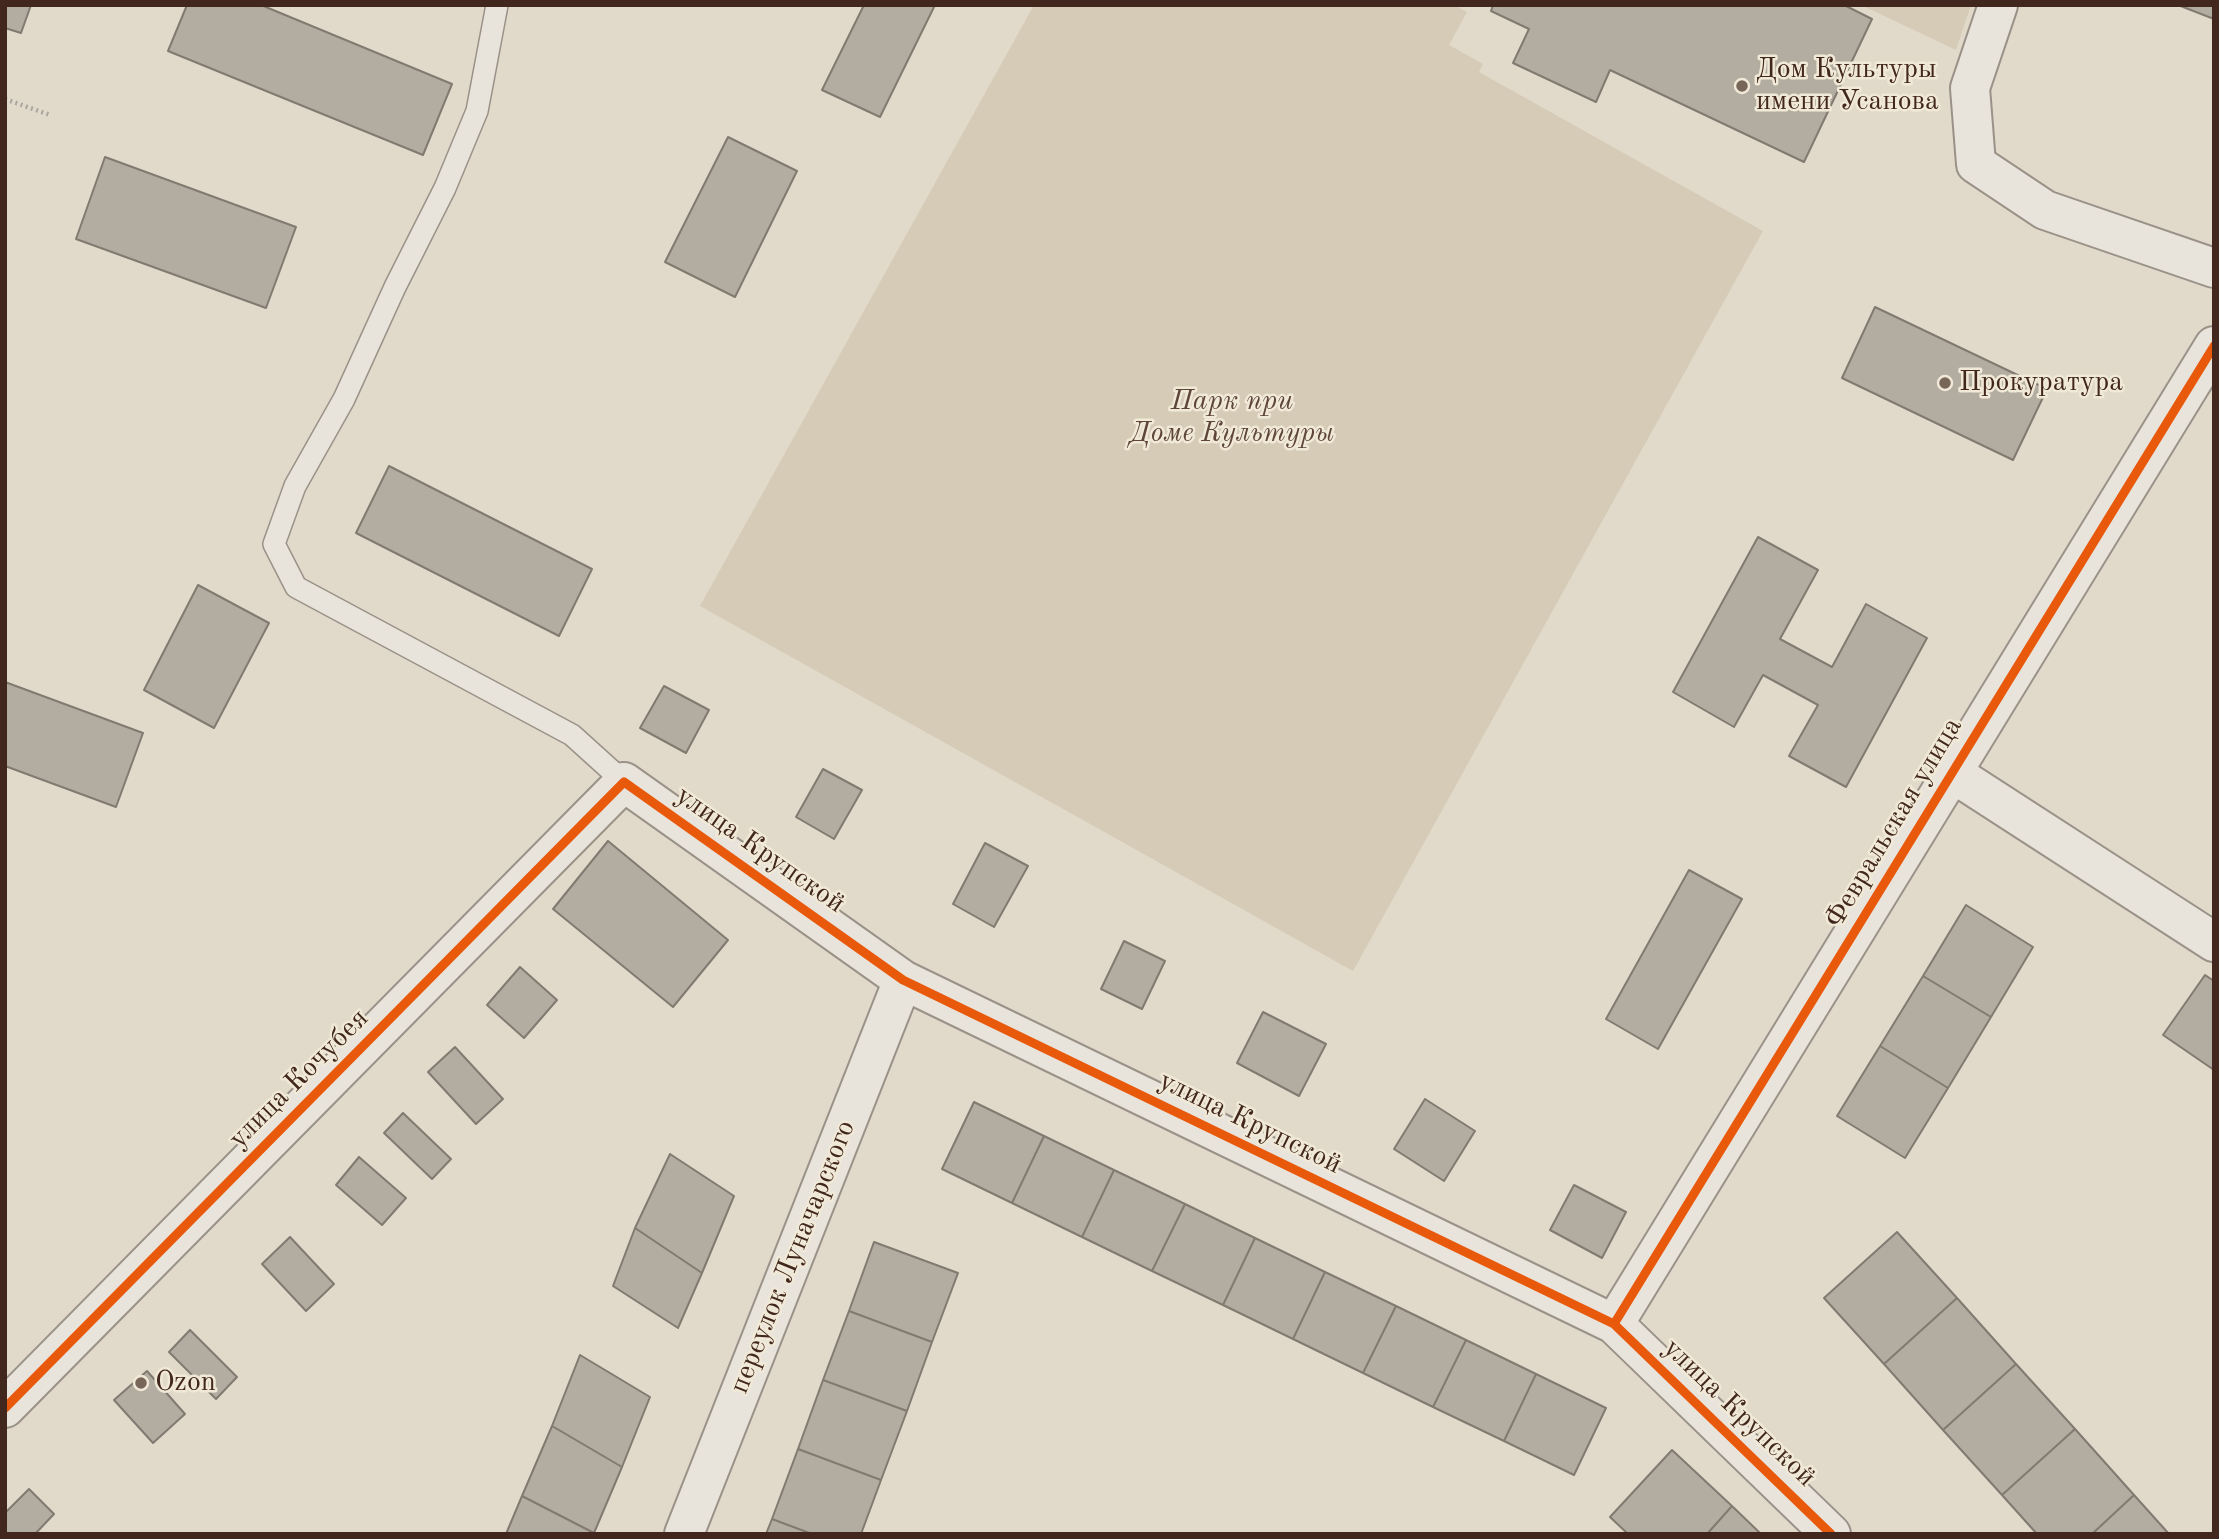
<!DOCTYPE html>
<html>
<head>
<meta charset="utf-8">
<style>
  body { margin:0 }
  #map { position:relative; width:2219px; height:1539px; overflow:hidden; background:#e1daca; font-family:"Old Standard TT",serif }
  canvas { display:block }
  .frame { position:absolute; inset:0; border:7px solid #41271d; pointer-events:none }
</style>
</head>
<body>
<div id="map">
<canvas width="2219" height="1539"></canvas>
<div class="frame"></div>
</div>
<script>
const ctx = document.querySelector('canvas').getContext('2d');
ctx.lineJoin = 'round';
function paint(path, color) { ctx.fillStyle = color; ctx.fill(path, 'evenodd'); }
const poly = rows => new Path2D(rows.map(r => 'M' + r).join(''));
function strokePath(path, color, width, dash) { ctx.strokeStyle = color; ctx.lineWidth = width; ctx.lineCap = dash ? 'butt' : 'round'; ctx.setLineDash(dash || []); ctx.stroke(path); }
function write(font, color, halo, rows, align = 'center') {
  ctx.font = font + ' "Old Standard TT",serif'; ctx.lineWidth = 5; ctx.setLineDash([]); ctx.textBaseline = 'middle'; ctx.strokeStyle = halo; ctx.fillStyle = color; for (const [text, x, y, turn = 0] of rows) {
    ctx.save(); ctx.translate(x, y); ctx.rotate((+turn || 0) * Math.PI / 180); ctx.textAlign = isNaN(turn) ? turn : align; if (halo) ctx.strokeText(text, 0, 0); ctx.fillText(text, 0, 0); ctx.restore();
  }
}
const green = poly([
  [1034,5,1454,5,1467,12,1449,45,1483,64,1479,72,1763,231,1353,971,700,606],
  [1861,5,1971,5,1956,50]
]);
const building = poly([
  [5,5,31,5,21,33,5,28,5,5],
  [187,5,261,5,452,84,423,155,168,51,187,5],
  [864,5,935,5,880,117,822,90,864,5],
  [1493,5,1844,5,1872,19,1804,162,1610,70,1596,102,1513,63,1529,29,1491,11,1493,5],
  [2178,5,2214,5,2214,19,2178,5],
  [728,137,797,171,735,297,665,262,728,137],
  [105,157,296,227,266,308,76,239,105,157],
  [1875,307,2047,389,2013,460,1842,378,1875,307],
  [389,466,592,569,559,636,356,533,389,466],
  [1758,537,1818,570,1780,639,1832,667,1866,604,1927,638,1846,787,1789,756,1818,705,1763,675,1734,727,1673,692,1758,537],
  [198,585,269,623,214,728,144,690,198,585],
  [5,682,143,733,116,807,5,766,5,682],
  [664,686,709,710,686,753,640,728,664,686],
  [823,769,862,790,834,839,796,817,823,769],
  [608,841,728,940,673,1007,553,909,608,841],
  [985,843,1028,866,994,927,953,904,985,843],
  [1689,870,1742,899,1658,1049,1606,1019,1689,870],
  [1966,905,2033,947,1991,1017,1923,976,1966,905],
  [1124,941,1165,961,1142,1009,1101,989,1124,941],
  [520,967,557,1000,524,1038,487,1005,520,967],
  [2205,975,2214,981,2214,1070,2163,1035,2205,975],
  [1923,976,1991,1017,1948,1088,1880,1046,1923,976],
  [1263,1012,1326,1044,1299,1096,1237,1063,1263,1012],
  [1880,1046,1948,1088,1905,1158,1837,1116,1880,1046],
  [455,1047,503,1099,476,1124,428,1072,455,1047],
  [1425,1099,1475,1131,1444,1181,1394,1149,1425,1099],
  [974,1102,1044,1136,1012,1203,942,1169,974,1102],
  [403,1113,451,1159,432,1179,384,1133,403,1113],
  [1044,1136,1114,1170,1082,1237,1012,1203,1044,1136],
  [670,1154,734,1196,702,1273,635,1228,670,1154],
  [359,1157,406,1198,382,1225,336,1185,359,1157],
  [1114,1170,1185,1204,1152,1271,1082,1237,1114,1170],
  [1574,1185,1626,1212,1602,1258,1550,1230,1574,1185],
  [1185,1204,1255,1238,1223,1305,1152,1271,1185,1204],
  [635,1228,702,1273,678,1328,613,1286,635,1228],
  [1897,1232,1957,1298,1884,1364,1824,1298,1897,1232],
  [290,1237,334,1284,306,1311,262,1264,290,1237],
  [1255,1238,1325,1272,1293,1339,1223,1305,1255,1238],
  [874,1242,958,1273,932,1342,849,1311,874,1242],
  [1325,1272,1396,1306,1363,1373,1293,1339,1325,1272],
  [1957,1298,2016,1364,1943,1430,1884,1364,1957,1298],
  [1396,1306,1466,1340,1433,1407,1363,1373,1396,1306],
  [849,1311,932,1342,907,1411,823,1380,849,1311],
  [190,1330,237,1377,216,1399,169,1352,190,1330],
  [1466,1340,1536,1374,1504,1441,1433,1407,1466,1340],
  [580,1355,650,1397,622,1467,552,1426,580,1355],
  [2016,1364,2075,1429,2002,1495,1943,1430,2016,1364],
  [147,1371,185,1414,153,1443,114,1400,147,1371],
  [1536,1374,1606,1408,1574,1475,1504,1441,1536,1374],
  [823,1380,907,1411,881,1480,798,1449,823,1380],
  [552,1426,622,1467,594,1533,522,1496,552,1426],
  [2075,1429,2134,1495,2092,1534,2037,1534,2002,1495,2075,1429],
  [798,1449,881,1480,861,1534,812,1534,772,1519,798,1449],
  [1672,1450,1732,1506,1707,1534,1628,1534,1610,1517,1672,1450],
  [29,1489,54,1514,35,1534,5,1534,5,1513,29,1489],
  [2134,1495,2169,1534,2092,1534,2134,1495],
  [522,1496,594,1533,594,1534,506,1534,522,1496],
  [1732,1506,1761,1534,1707,1534,1732,1506],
  [772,1519,812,1534,766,1534,772,1519]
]);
const path = poly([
  [5,99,50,115]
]);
const service = poly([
  [497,5,477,111,445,188,395,287,344,399,295,486,274,544,296,587,572,735,624,782]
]);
const minor = poly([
  [1998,5,1970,88,1976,164,2045,210,2214,268],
  [1951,772,2214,942],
  [1614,1324,2214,346],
  [5,1408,624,782,903,980,1614,1324,1831,1534],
  [684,1534,903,980]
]);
const cycleway = poly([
  [1614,1324,2214,346],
  [5,1408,624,782,903,980,1614,1324,1831,1534]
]);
const markers = [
  [1742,86,7,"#79665a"],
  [1945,383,7,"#79665a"],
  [141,1383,7,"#79665a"]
];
const poiNames = [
  ["Дом Культуры",1756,70],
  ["имени Усанова",1756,102],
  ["Прокуратура",1959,383],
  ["Ozon",155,1383]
];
const parkNames = [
  ["Парк при",1232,402],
  ["Доме Культуры",1232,434]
];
const streetNames = [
  ["Февральская улица",1894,823,-59],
  ["улица Крупской",760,850,35],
  ["улица Кочубея",299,1079,-45],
  ["улица Крупской",1250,1123,26],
  ["переулок Луначарского",793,1257,-68],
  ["улица Крупской",1739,1413,44]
];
paint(green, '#d6cbb6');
paint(building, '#b2aca1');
strokePath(building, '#827a71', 2);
strokePath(service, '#9a9288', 24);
strokePath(minor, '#9a9288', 42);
strokePath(path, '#aba59f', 4.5, [2, 3.5]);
strokePath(service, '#e8e4dc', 21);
strokePath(minor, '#e8e4dc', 38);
strokePath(cycleway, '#e8590c', 9);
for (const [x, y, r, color] of markers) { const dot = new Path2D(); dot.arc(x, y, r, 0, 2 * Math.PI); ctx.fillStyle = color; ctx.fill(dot); strokePath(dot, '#f1e9d7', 2.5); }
write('28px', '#41271d', '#f1e9d7', poiNames, 'left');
write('italic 28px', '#5d4538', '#f1e9d7', parkNames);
write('28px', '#41271d', '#f1e9d7', streetNames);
</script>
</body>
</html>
